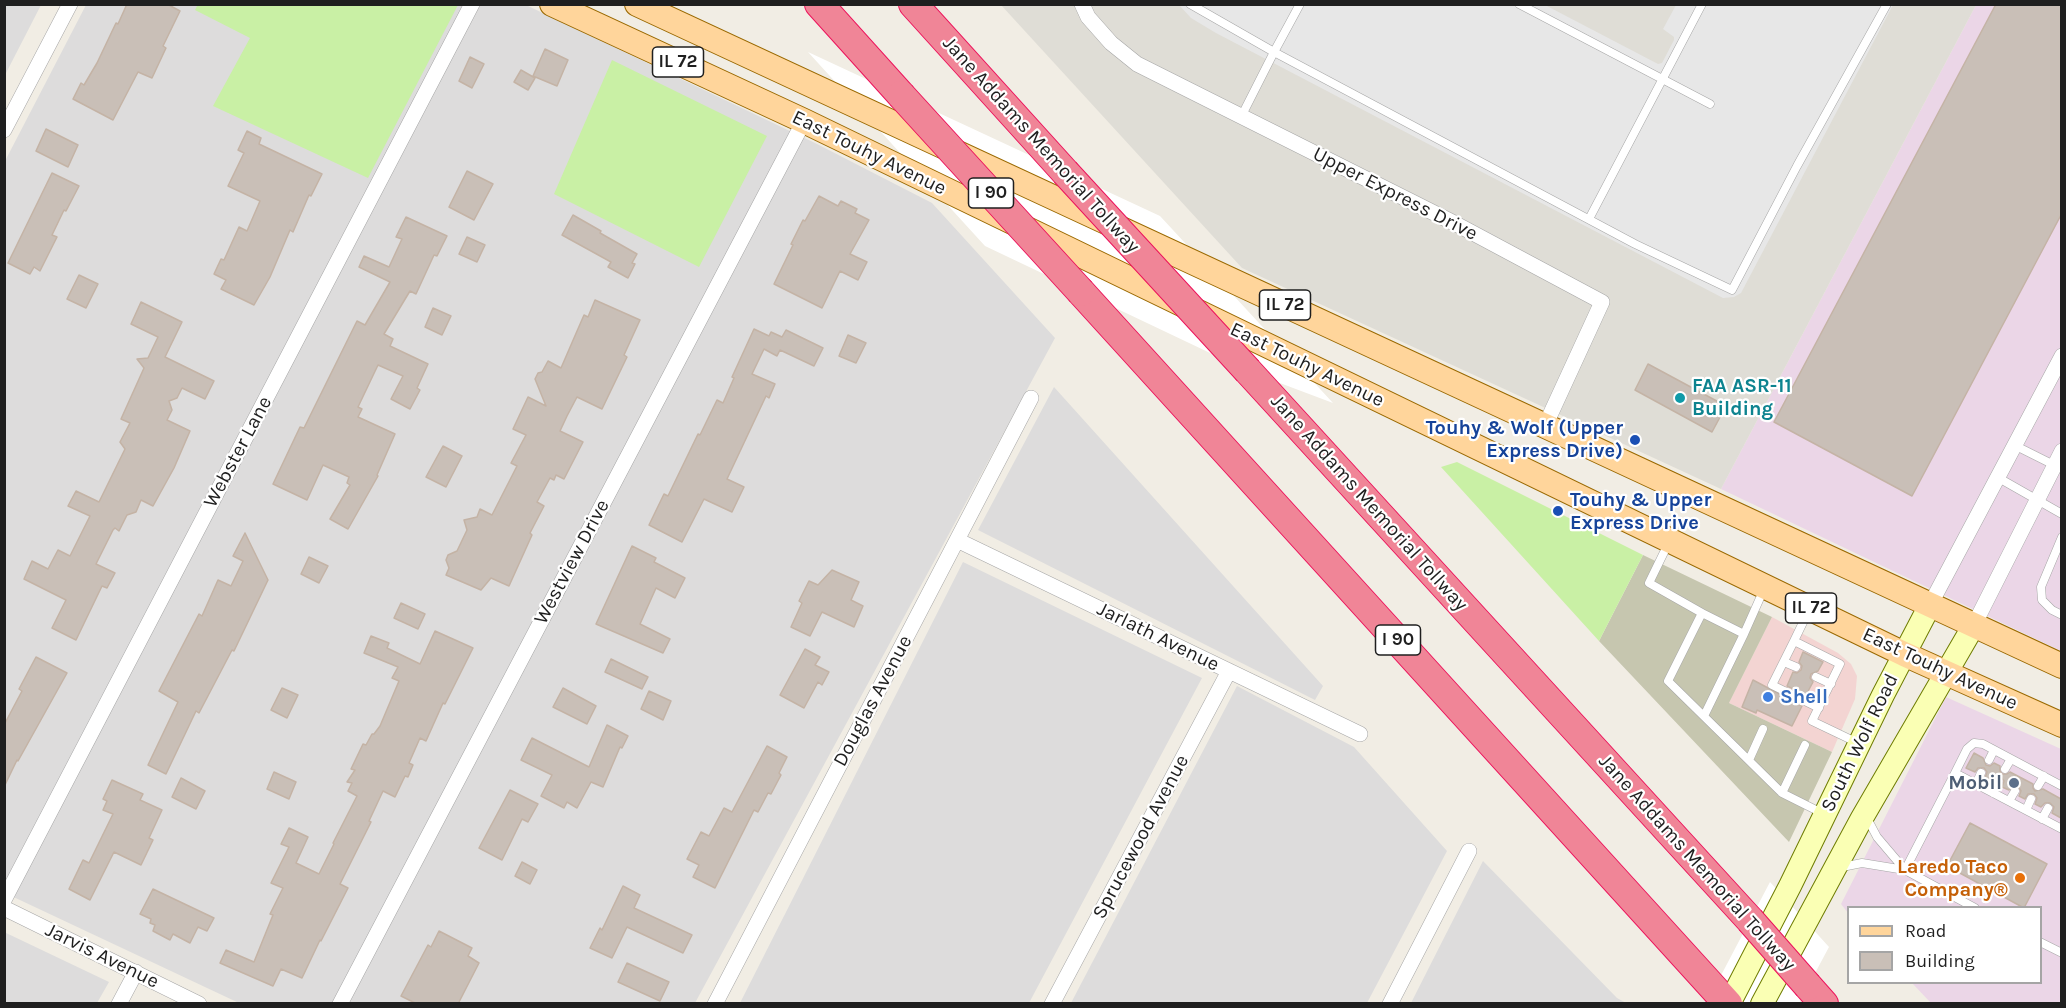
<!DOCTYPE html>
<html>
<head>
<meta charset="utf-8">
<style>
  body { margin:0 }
  #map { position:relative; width:2066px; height:1008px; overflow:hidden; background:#f1ede4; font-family:Karla,sans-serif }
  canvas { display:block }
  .frame { position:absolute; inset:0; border:6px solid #1f1f1f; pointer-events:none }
  .legend { position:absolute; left:1847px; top:906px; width:195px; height:78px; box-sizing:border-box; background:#fff; border:2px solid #a5a5a5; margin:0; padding:8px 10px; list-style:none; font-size:18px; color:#1f1f1f }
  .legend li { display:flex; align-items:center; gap:12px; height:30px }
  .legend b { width:30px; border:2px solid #a5a5a5 }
</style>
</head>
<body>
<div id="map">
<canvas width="2066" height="1008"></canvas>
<div class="frame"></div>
<ul class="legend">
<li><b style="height:8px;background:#ffd59b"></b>Road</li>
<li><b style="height:16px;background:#c9bfb7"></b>Building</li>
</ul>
</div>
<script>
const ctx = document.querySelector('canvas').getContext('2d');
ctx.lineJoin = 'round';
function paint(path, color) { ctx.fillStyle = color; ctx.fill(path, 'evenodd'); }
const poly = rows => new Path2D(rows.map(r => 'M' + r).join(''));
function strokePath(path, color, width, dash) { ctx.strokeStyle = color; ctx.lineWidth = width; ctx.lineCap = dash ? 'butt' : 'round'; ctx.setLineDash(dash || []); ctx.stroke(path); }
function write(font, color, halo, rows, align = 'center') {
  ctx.font = font + ' Karla,sans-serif'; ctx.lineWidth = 4.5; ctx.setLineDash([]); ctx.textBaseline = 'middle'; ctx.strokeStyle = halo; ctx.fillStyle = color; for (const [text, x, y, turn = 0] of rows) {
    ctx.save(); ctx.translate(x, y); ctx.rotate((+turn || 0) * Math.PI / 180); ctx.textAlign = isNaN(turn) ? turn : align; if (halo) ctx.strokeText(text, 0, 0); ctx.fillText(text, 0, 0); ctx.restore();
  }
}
const residential = poly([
  [5,4,41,5,5,75,4,5],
  [86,5,526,5,815,143,932,203,1055,338,695,1003,239,1003,5,893,4,163],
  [1054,387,1323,686,1315,700,978,530],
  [963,562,1202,678,1029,1003,740,1003],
  [1237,686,1354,747,1447,851,1367,1003,1071,1003],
  [1483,861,1617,998,1626,1003,1411,1003],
  [4,932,109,982,97,1003,5,1003]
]);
const commercial = poly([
  [1772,617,1838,653,1851,664,1857,676,1855,699,1832,752,1729,703]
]);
const industrial = poly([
  [1976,5,2061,5,2061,651,1721,489],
  [1946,697,2061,749,2061,1003,1931,1003,1912,983,2040,982,2040,908,1848,908,1848,913,1841,904]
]);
const airport = poly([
  [1001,5,1976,5,1721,489,1242,268]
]);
const construction = poly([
  [1643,555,1772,617,1729,703,1832,752,1789,842,1599,641]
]);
const grass = poly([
  [198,4,458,4,458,5,368,178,213,106,250,38,195,10],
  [612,60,767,136,699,267,554,194],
  [1457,462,1643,555,1599,641,1441,467]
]);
const parking = poly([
  [1179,5,1545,5,1658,64,1662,63,1674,40,1674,37,1663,29,1676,5,1893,5,1741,293,1734,297,1723,298,1216,33,1191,18]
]);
const pier = poly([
  [808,52,1160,216,1333,403,1248,371,985,246],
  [1770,882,1829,947,1799,1003,1706,1004]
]);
const building = poly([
  [127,4,167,4,180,11,163,46,166,48,152,78,138,72,113,120,73,99,81,83,84,85,97,63,116,23,118,24,127,4],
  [1996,4,2061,4,2061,215,1912,496,1774,422,1996,4],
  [545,49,568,60,557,86,533,76,545,49],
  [470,57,484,64,472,88,459,81,470,57],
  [521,70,535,78,528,90,514,82,521,70],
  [46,129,78,145,68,167,36,151,46,129],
  [247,131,261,138,259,144,322,174,311,196,309,195,293,232,290,230,270,277,254,305,221,289,226,280,214,274,221,259,224,260,239,227,247,231,260,201,228,186,244,153,238,150,247,131],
  [467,171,493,184,474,220,449,207,467,171],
  [52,173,79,186,66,211,64,210,52,235,57,237,40,271,34,267,30,274,8,263,52,173],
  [819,196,838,206,841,201,857,209,855,213,869,220,850,254,867,262,858,280,840,271,822,308,774,284,793,245,791,244,803,220,805,221,819,196],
  [573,215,601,231,600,233,637,254,632,263,635,264,628,278,608,267,611,262,562,235,573,215],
  [406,217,447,236,437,256,434,255,416,294,410,291,384,334,393,339,390,346,428,364,417,388,420,390,410,409,391,399,403,376,378,365,358,407,362,409,358,417,395,434,377,475,378,476,348,529,330,519,350,485,347,483,349,477,323,465,307,500,273,484,300,427,304,428,357,321,365,325,390,282,359,267,364,256,389,267,402,239,396,237,406,217],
  [467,237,485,245,477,262,459,254,467,237],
  [79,275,98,284,86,308,67,299,79,275],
  [595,300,640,320,624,355,627,357,602,409,577,397,567,416,560,431,583,442,564,479,556,475,554,480,550,478,537,502,544,506,530,533,532,535,509,586,491,578,481,590,446,575,449,568,446,560,448,555,457,551,467,530,464,520,477,517,480,509,492,515,517,466,511,463,526,435,513,429,528,397,546,406,535,379,538,373,542,372,548,361,561,368,584,315,588,317,595,300],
  [141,302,182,322,165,357,214,381,205,399,182,388,177,398,169,401,172,410,167,420,190,431,174,468,153,506,141,500,136,512,127,515,119,531,115,528,113,530,96,564,115,573,107,588,102,586,76,640,52,628,66,600,24,579,32,561,48,569,58,550,70,556,90,516,68,506,76,491,99,502,125,449,120,442,130,423,121,419,144,368,137,359,148,358,158,337,131,324,141,302],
  [433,308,451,316,442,335,425,327,433,308],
  [754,329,769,336,771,332,782,337,786,330,823,348,814,366,780,350,777,356,764,349,752,374,775,384,769,398,766,396,727,479,744,487,732,512,704,499,682,542,649,525,664,494,668,496,698,434,700,435,717,400,723,403,734,378,732,377,754,329],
  [848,335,866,343,856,363,839,356,848,335],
  [1648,364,1726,406,1712,432,1635,390,1648,364],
  [443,446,462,456,446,487,426,477,443,446],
  [245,533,268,580,234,651,232,650,199,713,196,711,166,774,148,765,178,702,159,691,199,614,202,616,218,580,231,586,243,561,233,556,245,533],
  [632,546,656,558,654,562,685,578,675,598,656,588,640,624,670,639,663,653,596,624,632,546],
  [309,557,328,566,319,583,301,574,309,557],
  [832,570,859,582,851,600,863,606,854,627,822,612,810,636,791,627,802,603,799,601,809,581,818,585,832,570],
  [401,603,425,614,418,629,394,618,401,603],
  [435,631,473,648,445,704,443,703,426,741,420,738,409,763,413,765,408,777,405,776,395,797,383,791,369,821,371,822,340,884,348,888,321,941,320,940,302,978,281,969,273,986,220,963,226,950,254,962,273,915,270,914,283,888,271,883,289,847,281,844,289,828,308,837,296,863,319,874,334,844,333,843,357,796,348,791,352,783,347,782,355,770,351,769,363,744,366,745,372,734,374,734,380,726,399,681,392,678,398,667,364,653,371,636,389,643,387,648,420,664,435,631],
  [805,649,820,657,815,665,829,672,822,685,818,682,804,708,780,695,805,649],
  [1803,652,1823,662,1818,671,1811,674,1810,678,1813,682,1806,695,1787,686,1793,672,1797,673,1801,670,1802,666,1799,662,1803,652],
  [36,657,67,673,18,761,17,760,4,787,4,725,22,691,19,689,36,657],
  [611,659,648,677,642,689,605,672,611,659],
  [1753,680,1802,706,1792,726,1757,710,1756,713,1742,707,1753,680],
  [282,688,298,695,287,718,271,710,282,688],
  [563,688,596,706,587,724,553,707,563,688],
  [649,691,671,701,663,720,641,709,649,691],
  [607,725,628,736,622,748,620,747,603,787,591,782,577,808,567,802,564,808,541,796,552,775,521,760,532,738,589,767,607,725],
  [767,746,787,757,779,773,781,775,771,794,768,793,758,812,754,810,715,888,693,877,699,865,687,859,701,832,709,836,724,808,732,812,767,746],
  [1974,753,1983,758,1986,765,1990,766,1994,763,2000,766,2000,771,2002,774,2007,774,2010,772,2033,784,2033,788,2035,791,2043,789,2061,799,2061,818,2052,813,2054,807,2050,803,2045,803,2041,807,2035,804,2037,798,2034,794,2028,794,2025,799,2019,796,2021,791,2018,786,2013,786,2009,790,2002,787,2004,781,2001,777,1995,777,1992,781,1985,778,1987,772,1984,768,1978,768,1975,772,1966,768,1974,753],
  [274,772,296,782,289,799,267,789,274,772],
  [181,778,205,791,196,809,172,797,181,778],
  [112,780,143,794,140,800,162,810,149,838,153,840,141,865,114,852,90,900,69,889,83,860,89,863,113,814,103,810,107,801,103,799,112,780],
  [510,790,538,804,528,822,522,819,502,860,479,848,510,790],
  [1970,823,2047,864,2024,908,1947,866,1970,823],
  [522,862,537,870,530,884,515,876,522,862],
  [623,886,640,895,634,908,692,935,683,953,627,927,612,958,590,948,600,928,602,930,623,886],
  [153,889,214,918,207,931,198,927,190,943,173,934,170,940,153,931,155,925,150,923,151,919,140,914,153,889],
  [439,931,472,948,468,956,479,963,458,1004,417,1004,401,996,428,945,431,947,439,931],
  [627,963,669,982,660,1001,618,982,627,963]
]);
const lane = poly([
  [1190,4,1274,52,1241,117],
  [1300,4,1274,52,1635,244,1732,290,1797,166,1887,4],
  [1519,4,1710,104],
  [1589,219,1702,4],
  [2014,445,2062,469],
  [1997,477,2062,514],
  [2062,537,2041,587,2042,600,2052,610,2062,615],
  [1669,542,1649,583,1702,613,1668,681,1782,793,1824,814],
  [1809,610,1794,641,1840,664,1812,721,1858,743],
  [1702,613,1744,634,1704,716],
  [1744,634,1764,589],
  [1794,641,1772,685,1819,708],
  [1784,662,1796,667],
  [1816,677,1831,684],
  [1749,760,1763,729],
  [1989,760,1994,750],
  [2005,769,2011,759],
  [1955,773,1967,749,1974,743,1983,744,2062,786],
  [1976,784,1981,773],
  [2038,786,2044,776],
  [1782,793,1805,745],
  [1993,793,1998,782],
  [2009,801,2015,791],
  [2026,810,2031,799],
  [1867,818,1877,837,1905,870],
  [2042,819,2048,808],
  [1842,867,1862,863,1905,870,1975,908],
  [1905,870,1955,773,2062,829],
  [2040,942,2062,953]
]);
const street = poly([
  [1082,4,1088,17,1111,43,1137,64,1456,224,1602,302,1545,426],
  [4,130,70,4],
  [957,540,1360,734],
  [1930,605,2062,356],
  [1974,625,2062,451],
  [4,900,472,4],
  [4,908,199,1004],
  [119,1004,136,972],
  [340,1004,804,121],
  [715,1004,1031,398],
  [1052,1004,1229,671],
  [1390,1004,1469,851]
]);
const secondary = poly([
  [1729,1004,1790,886,1883,695,1930,605],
  [1762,1004,1862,818,1974,625]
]);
const primary = poly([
  [552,4,804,121,1904,654,2062,725],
  [637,4,2062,666]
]);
const highway = poly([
  [819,4,901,95],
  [913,4,1065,172],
  [1081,292,1728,1004],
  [1248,371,1750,920],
  [1808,986,1824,1004]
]);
const highwayBridge = poly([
  [901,95,1081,292],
  [1065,172,1248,371],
  [1750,920,1808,986]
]);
const markers = [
  [1680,398,6,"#0f9aa8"],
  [1635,440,6,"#1a4fb4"],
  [1558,511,6,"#1a4fb4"],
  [1768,697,6,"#3f7fe0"],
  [2014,783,6,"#5c6f8a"],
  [2020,878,6,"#e8710a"]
];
const shields = [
  [678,62,51],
  [991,193,45],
  [1285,305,51],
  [1811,608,51],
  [1398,640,45]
];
const shieldNames = [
  ["IL 72",678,62],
  ["I 90",991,193],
  ["IL 72",1285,305],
  ["IL 72",1811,608],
  ["I 90",1398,640]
];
const streetNames = [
  ["Jane Addams Memorial Tollway",1041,145,48],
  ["East Touhy Avenue",869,153,26],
  ["Upper Express Drive",1395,194,27],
  ["East Touhy Avenue",1307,365,26],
  ["Webster Lane",238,452,-62],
  ["Jane Addams Memorial Tollway",1369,503,48],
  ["Westview Drive",572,562,-62],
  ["Jarlath Avenue",1158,637,26],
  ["East Touhy Avenue",1940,669,25],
  ["Douglas Avenue",873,701,-62],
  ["South Wolf Road",1860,743,-64],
  ["Sprucewood Avenue",1141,837,-62],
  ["Jane Addams Memorial Tollway",1697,863,48],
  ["Jarvis Avenue",102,956,26]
];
const cultureNames = [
  ["FAA ASR-11",1692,386],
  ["Building",1692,409]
];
const transitNames = [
  ["Touhy & Wolf (Upper",1623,428],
  ["Express Drive)",1623,451],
  ["Touhy & Upper",1570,500,"left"],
  ["Express Drive",1570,523,"left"]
];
const shopNames = [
  ["Shell",1780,697]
];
const serviceNames = [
  ["Mobil",2002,783]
];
const foodNames = [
  ["Laredo Taco",2008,867],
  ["Company®",2008,890]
];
paint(residential, '#dddcdc');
paint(commercial, '#f3d4d2');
paint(industrial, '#ebd6e7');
paint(airport, '#dfddd6');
paint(construction, '#c6c6af');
paint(grass, '#c9f0a5');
paint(parking, '#e7e7e7');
paint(pier, '#fff');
paint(building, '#c9bfb7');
strokePath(building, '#c4b3a5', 1.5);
strokePath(lane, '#a6a6a6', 9);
strokePath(street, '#a6a6a6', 16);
strokePath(secondary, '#6e7c00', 24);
strokePath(primary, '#9a6900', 26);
strokePath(highway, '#ed135c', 30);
strokePath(lane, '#fff', 8);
strokePath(street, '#fff', 15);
strokePath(secondary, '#faffb4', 22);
strokePath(primary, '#ffd59b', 24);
strokePath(highway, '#f08597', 28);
strokePath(highwayBridge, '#ed135c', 30, []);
strokePath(highwayBridge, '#f08597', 28);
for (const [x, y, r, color] of markers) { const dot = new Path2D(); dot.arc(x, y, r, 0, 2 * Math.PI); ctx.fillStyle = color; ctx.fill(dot); strokePath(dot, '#fff', 2); }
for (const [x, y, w] of shields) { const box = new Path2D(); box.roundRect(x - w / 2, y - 15, w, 30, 4.5); ctx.fillStyle = '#fff'; ctx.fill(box); strokePath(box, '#1f1f1f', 1.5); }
write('bold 18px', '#1f1f1f', null, shieldNames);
write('20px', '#1f1f1f', '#fff', streetNames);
write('bold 20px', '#0d838f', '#fff', cultureNames, 'left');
write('bold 20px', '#164399', '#fff', transitNames, 'right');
write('bold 20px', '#366cbe', '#fff', shopNames, 'left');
write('bold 20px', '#4e5e75', '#fff', serviceNames, 'right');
write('bold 20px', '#c56008', '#fff', foodNames, 'right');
</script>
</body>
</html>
